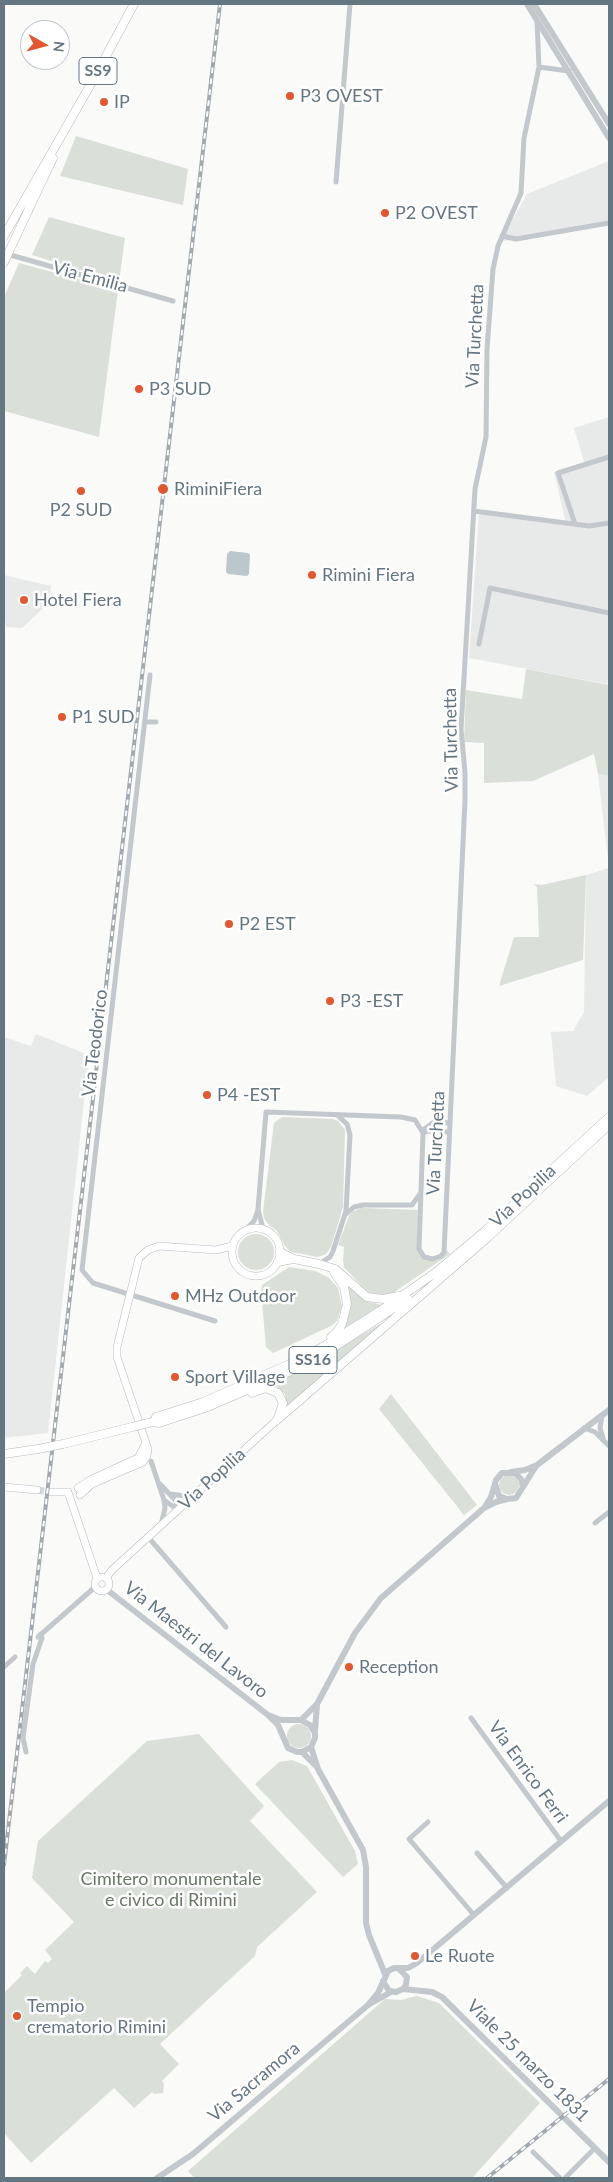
<!DOCTYPE html>
<html>
<head>
<meta charset="utf-8">
<style>
  body { margin:0 }
  #map { position:relative; width:613px; height:2182px; overflow:hidden; background:#fafaf8; font-family:Lato,sans-serif }
  canvas { display:block }
  .frame { position:absolute; inset:0; border:5px solid #657683; pointer-events:none }
  .north { position:absolute; left:20px; top:20px; width:50px; height:50px; box-sizing:border-box; background:#fff; border:1px solid #c1c8cd; border-radius:50%; rotate:97deg; font-size:14px; font-weight:700; line-height:20px; text-align:center; color:#657683 }
  .north::after { content:''; display:block; margin:auto; width:18px; height:22px; background:#e4572e; clip-path:polygon(50% 0,100% 100%,50% 72%,0 100%) }
</style>
</head>
<body>
<div id="map">
<canvas width="613" height="2182"></canvas>
<div class="frame"></div>
<div class="north">N</div>
</div>
<script>
const ctx = document.querySelector('canvas').getContext('2d');
ctx.lineJoin = 'round';
function paint(path, color) { ctx.fillStyle = color; ctx.fill(path, 'evenodd'); }
const poly = rows => new Path2D(rows.map(r => 'M' + r).join(''));
function strokePath(path, color, width, dash) { ctx.strokeStyle = color; ctx.lineWidth = width; ctx.lineCap = dash ? 'butt' : 'round'; ctx.setLineDash(dash || []); ctx.stroke(path); }
function write(font, color, halo, rows, align = 'center') {
  ctx.font = font + ' Lato,sans-serif'; ctx.lineWidth = 5; ctx.setLineDash([]); ctx.textBaseline = 'middle'; ctx.strokeStyle = halo; ctx.fillStyle = color; for (const [text, x, y, turn = 0] of rows) {
    ctx.save(); ctx.translate(x, y); ctx.rotate((+turn || 0) * Math.PI / 180); ctx.textAlign = isNaN(turn) ? turn : align; if (halo) ctx.strokeText(text, 0, 0); ctx.fillText(text, 0, 0); ctx.restore();
  }
}
const built = poly([
  [609,161,609,224,500,242,527,194],
  [609,417,609,674,607,684,469,658,479,512,566,524,554,472,585,465,574,428],
  [4,575,51,586,50,602,22,628,6,627,4,612],
  [598,774,609,776,609,1077,587,1096,556,1086,551,1032,573,1031,584,1012,586,875,609,868],
  [36,1034,89,1055,48,1433,4,1438,4,1037,31,1046]
]);
const green = poly([
  [76,136,188,169,183,205,60,176],
  [49,217,125,238,119,282,32,255],
  [19,263,118,290,99,437,4,411,4,297],
  [526,669,609,685,609,776,598,774,594,754,533,781,484,783,484,743,464,742,466,690,522,699],
  [586,875,583,960,499,986,514,937,539,937,537,887,534,884,542,885],
  [282,1117,333,1119,338,1121,345,1130,343,1207,331,1247,326,1254,318,1257,291,1252,285,1246,277,1231,268,1224,264,1218,263,1211,274,1123],
  [361,1208,418,1210,417,1246,425,1260,433,1261,438,1260,443,1257,447,1250,450,1254,390,1295,383,1296,367,1292,344,1267,343,1260,344,1247,338,1245,349,1216,352,1212],
  '238 1252a18 18 0 1 1 36 0a18 18 0 1 1-36 0Z',
  [289,1267,315,1271,328,1277,338,1288,342,1306,337,1321,331,1326,273,1353,266,1347,261,1290,262,1285],
  [345,1282,365,1301,382,1305,343,1330,351,1307,349,1292],
  [380,1324,381,1325,287,1410,285,1394,276,1386,269,1383,327,1355],
  [391,1394,477,1505,464,1515,379,1409],
  '499 1485a10 10 0 1 1 20 0a10 10 0 1 1-20 0Z',
  '287 1736a12 12 0 1 1 24 0a12 12 0 1 1-24 0Z',
  [199,1734,264,1806,250,1821,317,1892,257,1947,255,1956,160,2044,179,2064,162,2081,164,2084,163,2093,154,2094,152,2092,134,2108,114,2088,31,2163,4,2133,4,1993,22,1975,20,1973,27,1966,35,1974,45,1961,48,1963,52,1959,45,1950,74,1922,32,1878,38,1841,147,1741],
  [292,1760,307,1766,355,1851,358,1864,343,1877,255,1784,279,1762],
  [417,1996,439,2003,540,2103,472,2178,194,2178,188,2171,385,1999,401,2000]
]);
const water = poly([
  [230,551,248,553,250,555,249,574,247,576,228,574,226,572,227,554]
]);
const secondaryTunnel = poly([
  [37,1490,51,1492]
]);
const minor = poly([
  [539,67,569,71],
  [336,182,350,4],
  [502,236,516,239,609,223],
  [7,254,173,301],
  [474,511,589,526,609,523],
  [575,524,558,473,609,457],
  [479,644,490,588,609,613],
  [150,675,82,1270,93,1283,215,1321],
  [145,722,156,722],
  [423,1130,434,1122,450,1123],
  [423,1133,427,1131,449,1132],
  [345,1215,354,1207,363,1205,412,1205,420,1194],
  [263,1229,258,1209,266,1112,401,1117,415,1120,423,1133,419,1249,424,1257,433,1259,441,1256,444,1252,465,800,465,773,461,729,475,489,486,437,487,349,493,269,498,246,521,193,524,138,539,67,537,21],
  [245,1231,254,1221,258,1210],
  [319,1264,330,1257,333,1251,346,1211,350,1135,347,1124,337,1115],
  [602,1415,600,1428,603,1438],
  [584,1428,595,1432,609,1446],
  [151,1461,164,1500,165,1508,161,1525],
  [160,1484,176,1501,178,1510],
  [170,1494,192,1497],
  [164,1500,178,1510],
  [595,1523,609,1512],
  [148,1537,226,1627],
  [38,1637,95,1587],
  [4,1667,15,1657],
  [471,1718,561,1841],
  [26,1752,23,1738,33,1664,42,1638,41,1634],
  [428,1822,409,1839,474,1915],
  [477,1853,507,1888],
  [533,2152,560,2178],
  [565,2178,595,2148]
]);
const tertiary = poly([
  [527,4,609,138],
  [534,4,609,124],
  [511,1472,525,1470,537,1465,609,1410],
  [523,1487,536,1466],
  [484,1508,491,1497,496,1480,502,1473,515,1473,521,1479,523,1487,516,1498,507,1499,499,1496,495,1484],
  [106,1589,268,1715,278,1725,288,1748,297,1752,302,1752,311,1747,315,1738,315,1733,310,1725,301,1720,281,1720,268,1715],
  [301,1720,317,1704,355,1633,381,1598,484,1508,496,1502,507,1499],
  [315,1730,317,1705],
  [311,1747,318,1769,363,1850,366,1867,366,1923,369,1935,385,1974],
  [302,1752,317,1767],
  [383,1981,389,1991,396,1992,403,1989,406,1985,407,1977,399,1969],
  [403,1989,432,1992,442,1997,609,2162],
  [368,2005,378,1993,388,1971,394,1968,408,1968,417,1963,609,1801],
  [157,2178,193,2154,368,2005,391,1992]
]);
const secondary = poly([
  '232 1252a24 24 0 1 1 48 0a24 24 0 1 1-48 0Z',
  [4,1487,37,1490],
  [78,1488,90,1480,138,1458,145,1445],
  [51,1492,68,1492],
  [68,1492,97,1578],
  [80,1495,92,1484,143,1462,147,1456,148,1449,117,1357,117,1347,139,1258,148,1250,159,1246,216,1250,232,1246],
  '95 1584a7 7 0 1 1 14 0a7 7 0 1 1-14 0Z',
  [106,1578,112,1570,277,1420]
]);
const primary = poly([
  [4,236,92,82,134,4],
  [4,262,53,158],
  [280,1252,294,1259,319,1264,335,1269,367,1297,383,1299,399,1296],
  [278,1262,293,1259],
  [331,1337,336,1333,342,1324,347,1304,344,1287,334,1272],
  [252,1393,266,1388,278,1393,283,1403,278,1418],
  [277,1420,486,1239,609,1125],
  [153,1422,156,1417,203,1402,292,1363,326,1345,380,1311,435,1273,485,1231,609,1117],
  [153,1422,159,1423,205,1408,293,1370,327,1352,408,1299],
  [63,1444,132,1427],
  [4,1454,38,1449]
]);
const rail = poly([
  [4,1865,220,4],
  [487,2178,609,2079]
]);
const primaryBridge = poly([
  [132,1427,153,1422],
  [38,1449,63,1444]
]);
const markers = [
  [290,96,5,"#e4572e"],
  [104,102,5,"#e4572e"],
  [385,213,5,"#e4572e"],
  [139,389,5,"#e4572e"],
  [163,489,6,"#e4572e"],
  [81,491,5,"#e4572e"],
  [312,575,5,"#e4572e"],
  [24,600,5,"#e4572e"],
  [62,717,5,"#e4572e"],
  [229,924,5,"#e4572e"],
  [330,1001,5,"#e4572e"],
  [207,1095,5,"#e4572e"],
  [175,1296,5,"#e4572e"],
  [175,1377,5,"#e4572e"],
  [349,1667,5,"#e4572e"],
  [415,1956,5,"#e4572e"],
  [17,2016,5,"#e4572e"]
];
const shields = [
  [98,71,38],
  [313,1360,48]
];
const shieldNames = [
  ["SS9",98,71],
  ["SS16",313,1360]
];
const poiNames = [
  ["P3 OVEST",300,96],
  ["IP",114,102],
  ["P2 OVEST",395,213],
  ["P3 SUD",149,389],
  ["RiminiFiera",174,489],
  ["P2 SUD",81,510,"center"],
  ["Rimini Fiera",322,575],
  ["Hotel Fiera",34,600],
  ["P1 SUD",72,717],
  ["P2 EST",239,924],
  ["P3 -EST",340,1001],
  ["P4 -EST",217,1095],
  ["MHz Outdoor",185,1296],
  ["Sport Village",185,1377],
  ["Reception",359,1667],
  ["Le Ruote",425,1956],
  ["Tempio",27,2006],
  ["crematorio Rimini",27,2027]
];
const streetNames = [
  ["Via Emilia",90,277,15],
  ["Via Turchetta",475,336,-87],
  ["Via Turchetta",451,740,-91],
  ["Via Teodorico",95,1043,-83],
  ["Via Turchetta",436,1143,-87],
  ["Via Popilia",523,1196,-43],
  ["Via Popilia",212,1479,-42],
  ["Via Maestri del Lavoro",196,1640,38],
  ["Via Enrico Ferri",528,1772,54],
  ["Viale 25 marzo 1831",528,2061,45],
  ["Via Sacramora",254,2082,-40]
];
const parkNames = [
  ["Cimitero monumentale",171,1879],
  ["e civico di Rimini",171,1900]
];
paint(built, '#e8e9e9');
paint(green, '#dadfd7');
paint(water, '#bbc7cb');
strokePath(secondaryTunnel, '#d5d9db', 7, [7, 3.5]);
strokePath(secondary, '#b3babf', 8);
strokePath(primary, '#b5babe', 9);
strokePath(minor, '#c3c8cc', 5);
strokePath(tertiary, '#c3c8cc', 6);
strokePath(secondary, '#fff', 7);
strokePath(primary, '#fff', 8);
strokePath(rail, '#a2aab0', 4);
strokePath(rail, '#fff', 2, [5.5]);
strokePath(primaryBridge, '#b5babe', 9, []);
strokePath(primaryBridge, '#fff', 8);
for (const [x, y, r, color] of markers) { const dot = new Path2D(); dot.arc(x, y, r, 0, 2 * Math.PI); ctx.fillStyle = color; ctx.fill(dot); strokePath(dot, '#fff', 2); }
for (const [x, y, w] of shields) { const box = new Path2D(); box.roundRect(x - w / 2, y - 13.5, w, 27, 4); ctx.fillStyle = '#fff'; ctx.fill(box); strokePath(box, '#657683', 1); }
write('bold 16px', '#657683', null, shieldNames);
write('18px', '#657683', '#fff', poiNames, 'left');
write('18px', '#657683', '#fff', streetNames);
write('18px', '#687a64', '#fff', parkNames);
</script>
</body>
</html>
